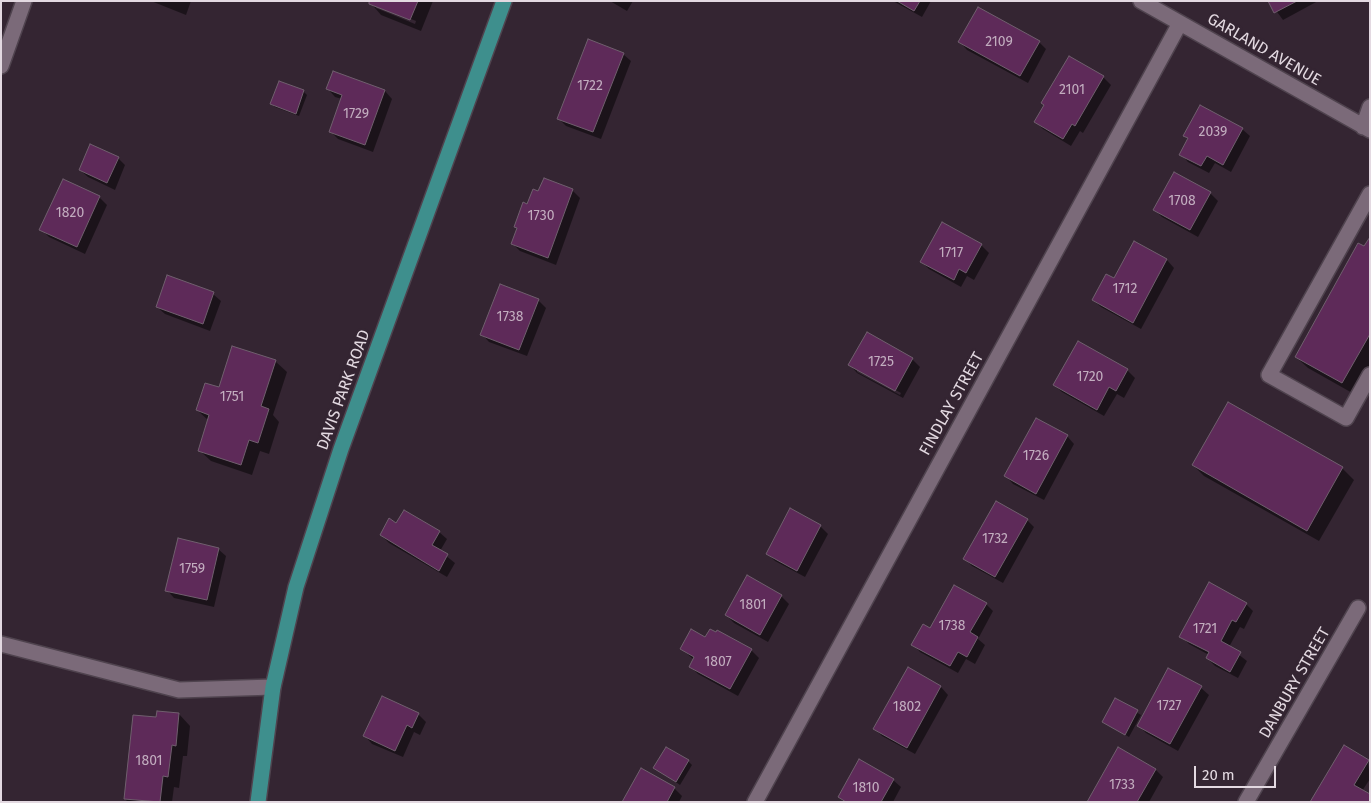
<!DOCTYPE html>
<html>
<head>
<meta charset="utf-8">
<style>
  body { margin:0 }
  #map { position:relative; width:1371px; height:803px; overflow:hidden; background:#342532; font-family:"Fira Sans",sans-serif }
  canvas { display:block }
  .frame { position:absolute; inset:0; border:2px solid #e3d9e1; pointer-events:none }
  .scale { position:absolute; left:1194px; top:766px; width:82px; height:22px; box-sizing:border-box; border:2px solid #e3d9e1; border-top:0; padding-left:6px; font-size:15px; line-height:18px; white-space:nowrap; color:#e3d9e1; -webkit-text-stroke:4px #342532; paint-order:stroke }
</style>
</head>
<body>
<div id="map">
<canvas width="1371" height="803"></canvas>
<div class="frame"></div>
<div class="scale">20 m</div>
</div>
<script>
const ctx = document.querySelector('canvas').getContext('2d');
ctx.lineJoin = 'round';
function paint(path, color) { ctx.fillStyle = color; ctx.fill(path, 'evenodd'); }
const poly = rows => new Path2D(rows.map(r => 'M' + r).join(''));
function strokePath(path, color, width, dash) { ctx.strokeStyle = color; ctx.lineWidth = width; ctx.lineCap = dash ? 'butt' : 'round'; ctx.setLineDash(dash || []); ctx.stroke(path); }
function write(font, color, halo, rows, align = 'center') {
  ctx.font = font + ' "Fira Sans",sans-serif'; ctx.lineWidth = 5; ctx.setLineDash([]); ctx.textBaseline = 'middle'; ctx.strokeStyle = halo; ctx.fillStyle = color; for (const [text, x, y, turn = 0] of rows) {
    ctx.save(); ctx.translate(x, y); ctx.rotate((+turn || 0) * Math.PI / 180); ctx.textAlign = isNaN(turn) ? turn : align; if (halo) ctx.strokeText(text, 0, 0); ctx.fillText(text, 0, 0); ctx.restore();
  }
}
const shadow = poly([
  [151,1,191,1,186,15],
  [369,1,433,1,421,31,381,15],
  [376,5,416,21,415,24,376,8],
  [610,1,633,1,627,11],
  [893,1,931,1,922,17],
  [1269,1,1318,1,1283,20],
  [960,42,1039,42,1046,49,1028,83,967,50],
  [623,54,631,61,601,139,566,126,558,118],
  [1103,77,1111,85,1083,133,1080,131,1071,146,1043,129,1036,122],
  [328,89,385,91,392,99,373,152,338,139,330,131,342,99,335,97],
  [303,91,307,95,299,116,275,107,271,104],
  [1242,129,1250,136,1231,172,1215,163,1209,173,1188,162,1181,154,1188,139,1185,136],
  [118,158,125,165,115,190,88,177,80,170],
  [63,180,99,197,107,205,85,254,49,237,41,229],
  [572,190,580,198,556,265,520,251,513,244,518,229,515,227,528,205,539,193],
  [1210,193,1218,201,1198,237,1162,217,1155,210],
  [943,224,981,245,989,253,974,280,967,276,961,287,929,269,922,262],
  [1370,239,1370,365,1354,394,1308,368,1296,357],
  [1134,243,1167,260,1174,268,1141,329,1101,307,1093,300,1114,280],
  [213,294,221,301,210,331,165,314,157,307],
  [538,300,546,308,527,356,489,342,482,334],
  [1078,343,1127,370,1135,378,1124,398,1117,394,1104,416,1062,392,1054,385],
  [912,359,920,367,903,398,857,373,850,365],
  [857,369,901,393,900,395,857,372],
  [275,361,287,372,273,415,279,422,269,454,260,451,252,475,211,461,199,450,209,421,197,410,220,389],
  [1228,403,1342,468,1354,480,1319,541,1204,476,1193,465],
  [1067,436,1074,444,1044,500,1013,484,1006,476],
  [1027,520,1034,527,1003,583,972,566,965,559],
  [397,524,439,532,447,539,440,551,455,563,447,577,389,543,381,535],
  [820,526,828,534,805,577,775,561,767,553],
  [218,549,226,556,214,607,174,598,167,590],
  [747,577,781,596,789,604,768,642,734,623,726,615],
  [986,604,993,611,978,639,985,645,975,664,966,659,958,673,920,652,913,644,930,630],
  [1246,604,1253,611,1244,629,1240,627,1229,647,1247,661,1238,678,1215,666,1207,658,1209,655,1189,644,1181,636],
  [718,632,751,650,759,658,738,696,698,674,690,666,694,660,682,649],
  [908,668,941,687,948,695,915,754,882,736,874,728],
  [1169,670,1201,688,1209,695,1178,751,1146,733,1138,725],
  [1116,700,1141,715,1129,737,1104,722],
  [179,714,190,726,187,756,183,756,179,788,174,787,172,802,128,802,125,799,157,719],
  [418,714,426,722,420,735,414,732,403,757,372,744,365,736],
  [688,761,692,765,680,785,655,768],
  [1368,761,1370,779,1362,791,1311,802],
  [641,770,674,788,682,796,679,802,624,802],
  [1156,770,1163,777,1149,802,1089,802],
  [893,780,901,787,893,802,844,802,839,797]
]);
const building = poly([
  [369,1,418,1,410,20,369,4,369,1],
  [897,1,920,1,914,11,897,1],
  [1268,1,1297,1,1274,13,1268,1],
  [978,7,1040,41,1020,76,958,42,978,7],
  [588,39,624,53,593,132,557,119,588,39],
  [1069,56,1104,76,1075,126,1072,124,1063,139,1034,122,1044,105,1041,103,1069,56],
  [333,71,385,90,365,145,329,132,342,95,326,89,333,71],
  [279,81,304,90,296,114,270,104,279,81],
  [1200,105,1243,128,1223,165,1207,156,1201,166,1179,155,1188,138,1183,136,1200,105],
  [90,144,119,157,107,183,79,170,90,144],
  [1174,172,1211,192,1190,230,1153,210,1174,172],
  [544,178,573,189,548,258,511,244,517,228,514,227,523,202,527,204,533,189,538,191,544,178],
  [63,179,100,196,77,247,39,230,63,179],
  [942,222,982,244,966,273,959,269,954,280,920,262,942,222],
  [1370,237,1370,334,1342,383,1295,357,1358,243,1364,246,1370,237],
  [1134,241,1167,259,1133,323,1092,300,1106,274,1114,278,1134,241],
  [167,275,214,292,203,324,156,307,167,275],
  [500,284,539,299,519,350,480,335,500,284],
  [867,332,913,358,895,391,848,365,867,332],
  [1078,341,1128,369,1116,391,1109,387,1097,410,1053,385,1078,341],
  [232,346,276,360,261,406,269,409,258,443,249,440,241,465,198,451,209,415,196,410,205,383,219,387,232,346],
  [1228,402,1343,467,1307,531,1192,465,1228,402],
  [1036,418,1068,435,1036,494,1004,476,1036,418],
  [996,501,1028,519,995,577,963,559,996,501],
  [790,508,821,525,797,571,766,554,790,508],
  [404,510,440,531,432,545,448,554,439,571,380,535,389,518,396,523,404,510],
  [178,538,219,548,207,600,165,591,178,538],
  [747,575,782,595,760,635,725,615,747,575],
  [1209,582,1247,603,1236,622,1232,620,1221,641,1241,652,1230,672,1206,658,1209,652,1179,637,1209,582],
  [954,585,987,603,970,632,978,637,967,657,958,652,950,666,911,645,923,624,930,628,954,585],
  [691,629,705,637,710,629,716,632,717,630,752,649,730,689,689,667,694,657,680,649,691,629],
  [908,667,941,686,907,748,873,729,908,667],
  [1168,668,1202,686,1170,744,1137,726,1168,668],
  [382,696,419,713,412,728,407,725,395,751,363,736,382,696],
  [1115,698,1138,710,1125,735,1102,722,1115,698],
  [157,711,179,713,176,746,172,745,168,777,163,776,160,802,124,799,133,715,156,717,157,711],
  [1344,745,1369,760,1354,785,1370,794,1370,802,1310,802,1344,745],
  [666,747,689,760,676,782,653,768,666,747],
  [1118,747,1156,769,1137,802,1087,802,1118,747],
  [859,759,894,779,881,802,846,802,838,797,859,759],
  [641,768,675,787,667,802,622,802,641,768]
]);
const minor = poly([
  [1141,1,1370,130],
  [1,66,24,1],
  [1363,127,1370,107],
  [1370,194,1269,375,1346,418,1370,375],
  [1,644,179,690,273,687],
  [755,802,1180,23],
  [1246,802,1358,608]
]);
const major = poly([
  [258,802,273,687,296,587,341,449,504,1]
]);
const numberNames = [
  ["2109",999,42],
  ["1722",590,86],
  ["2101",1072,90],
  ["1729",356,114],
  ["2039",1213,132],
  ["1708",1182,201],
  ["1820",70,213],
  ["1730",541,216],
  ["1717",951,253],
  ["1712",1125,289],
  ["1738",510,317],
  ["1725",881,362],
  ["1720",1090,377],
  ["1751",232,397],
  ["1726",1036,456],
  ["1732",995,539],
  ["1759",192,569],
  ["1801",753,605],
  ["1738",952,626],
  ["1721",1205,629],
  ["1807",718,662],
  ["1727",1169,706],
  ["1802",907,707],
  ["1801",149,761],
  ["1733",1122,785],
  ["1810",866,788]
];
const streetNames = [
  ["GARLAND AVENUE",1264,50,30],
  ["DAVIS PARK ROAD",344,390,-70],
  ["FINDLAY STREET",952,404,-61],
  ["DANBURY STREET",1295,683,-60]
];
paint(shadow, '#0007');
paint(building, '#5e2a59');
strokePath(building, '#705f6e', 1);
strokePath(minor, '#4f434e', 18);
strokePath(major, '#4f434e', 18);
strokePath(minor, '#7b6a79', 15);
strokePath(major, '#3e8f8d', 15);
write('14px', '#c2adbf', null, numberNames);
write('16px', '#e3d9e1', '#342532', streetNames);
</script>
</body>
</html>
